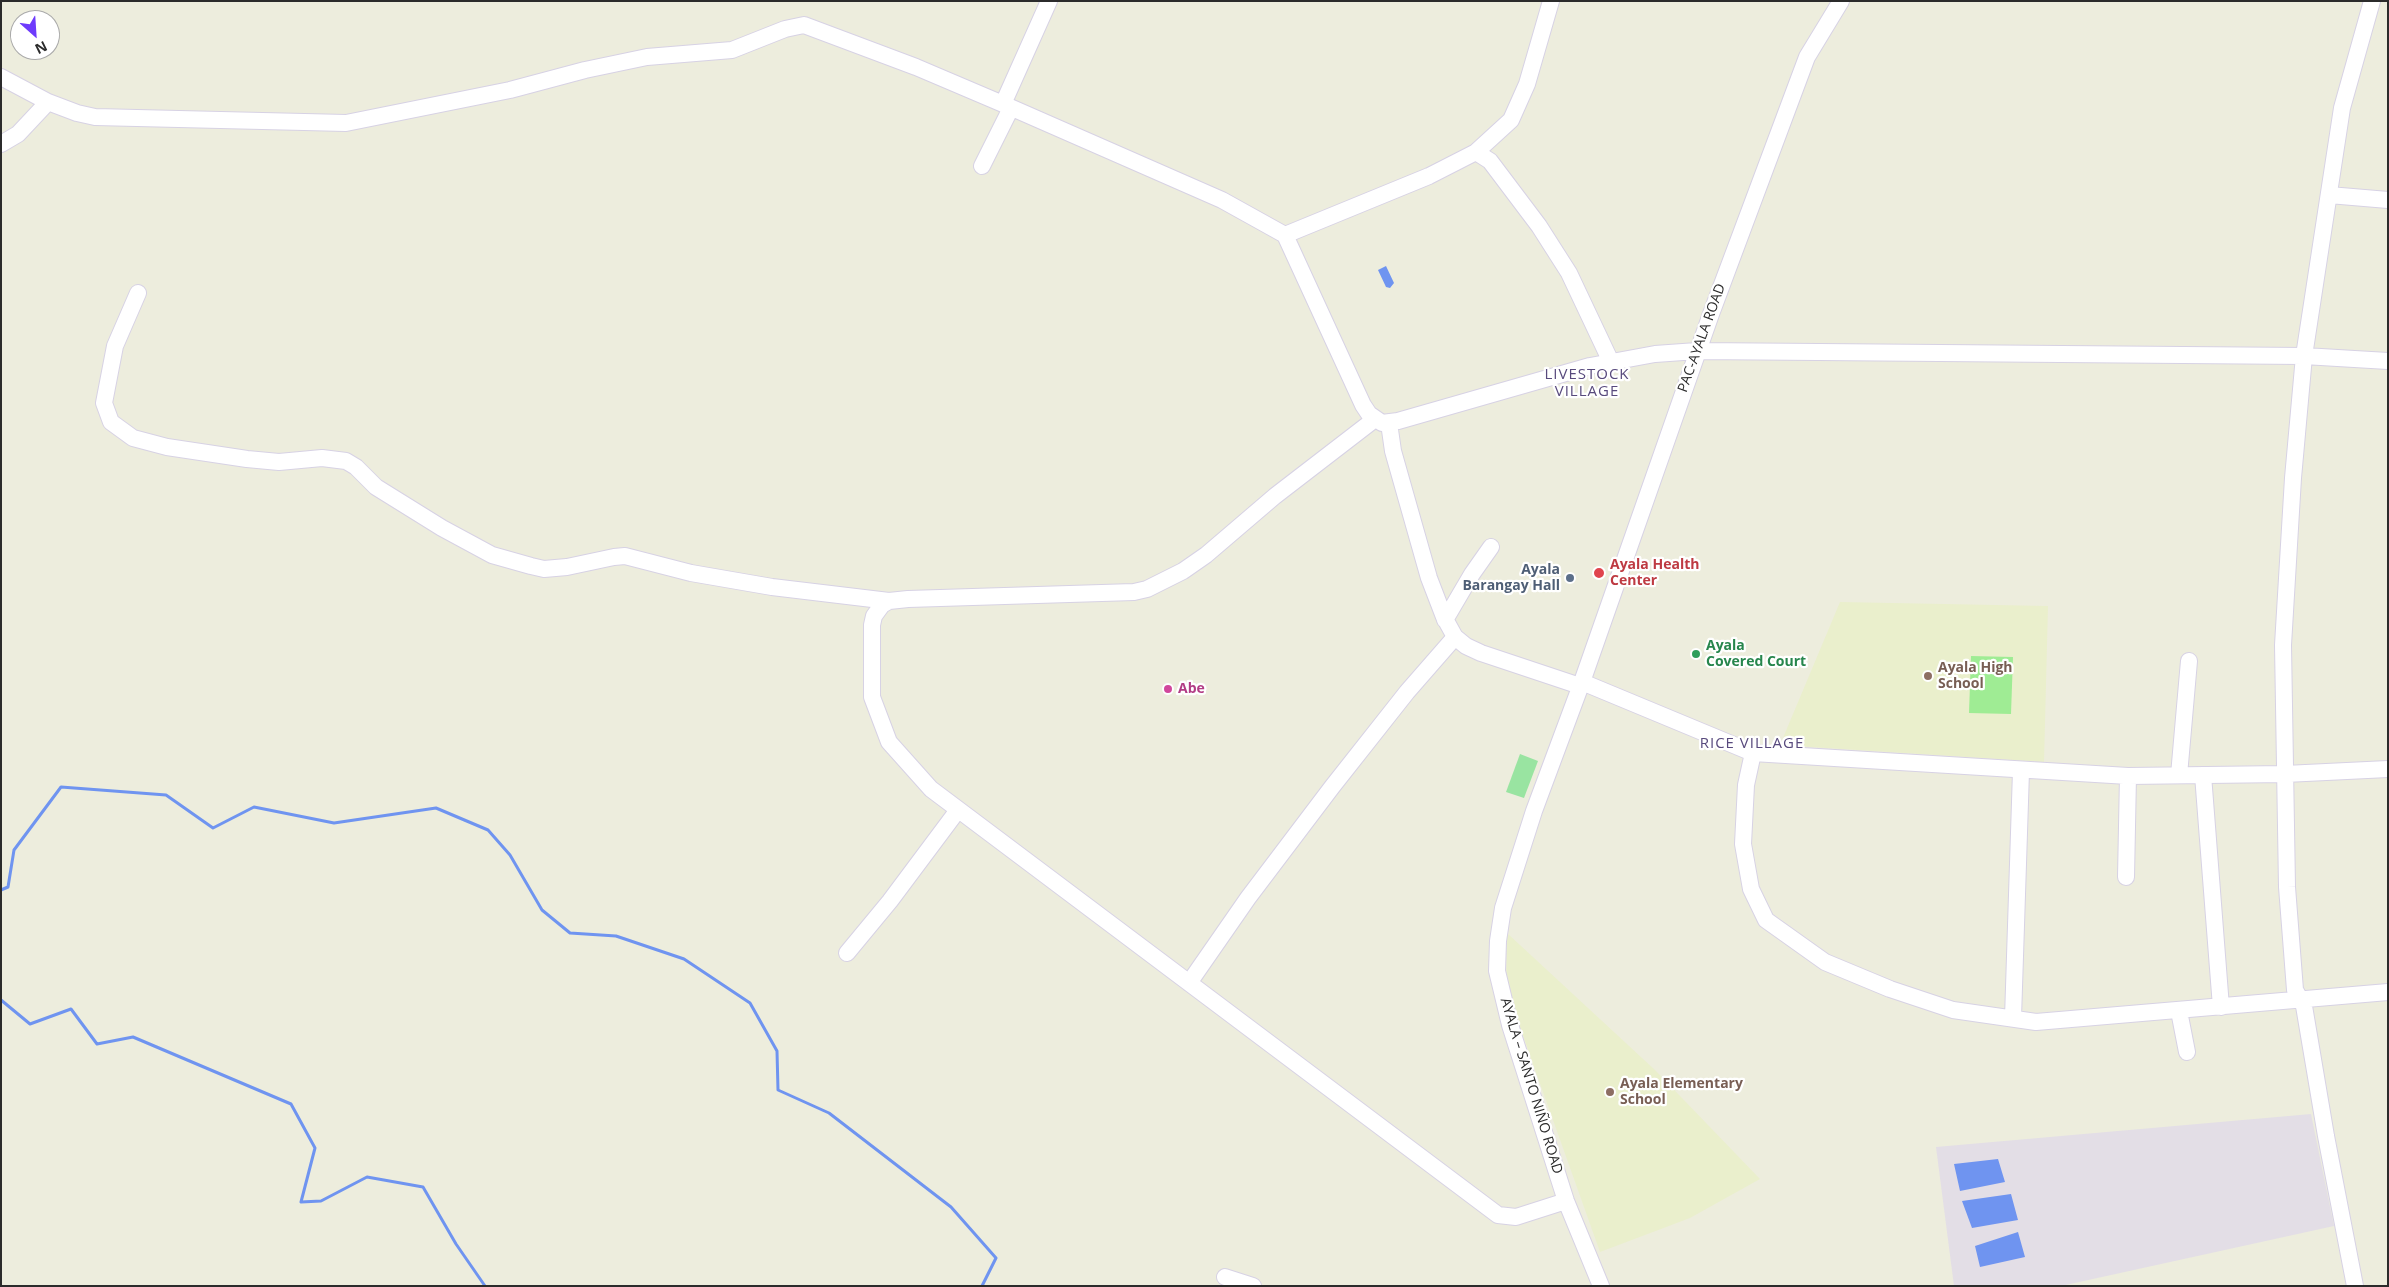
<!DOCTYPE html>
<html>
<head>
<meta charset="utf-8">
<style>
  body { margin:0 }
  #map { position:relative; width:2389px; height:1287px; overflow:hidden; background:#ededdd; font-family:"Open Sans",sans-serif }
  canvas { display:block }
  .frame { position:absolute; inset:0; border:2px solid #2b2b2b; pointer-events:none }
  .north { position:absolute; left:10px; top:10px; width:50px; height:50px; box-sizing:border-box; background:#fff; border:1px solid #aaa; border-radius:50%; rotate:154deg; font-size:14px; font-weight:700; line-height:20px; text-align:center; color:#2b2b2b }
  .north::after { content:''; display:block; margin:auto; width:18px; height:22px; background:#6e3bfc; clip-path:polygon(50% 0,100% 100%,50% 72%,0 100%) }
</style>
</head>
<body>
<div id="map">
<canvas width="2389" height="1287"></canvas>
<div class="frame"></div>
<div class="north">N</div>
</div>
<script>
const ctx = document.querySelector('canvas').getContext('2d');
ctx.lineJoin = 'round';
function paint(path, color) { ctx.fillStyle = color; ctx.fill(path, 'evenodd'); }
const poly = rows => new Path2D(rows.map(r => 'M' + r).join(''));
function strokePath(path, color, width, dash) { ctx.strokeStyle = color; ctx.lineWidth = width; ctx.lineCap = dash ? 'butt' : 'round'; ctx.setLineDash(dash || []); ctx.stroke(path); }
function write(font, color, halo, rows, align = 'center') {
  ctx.font = font + ' "Open Sans",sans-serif'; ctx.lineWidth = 4.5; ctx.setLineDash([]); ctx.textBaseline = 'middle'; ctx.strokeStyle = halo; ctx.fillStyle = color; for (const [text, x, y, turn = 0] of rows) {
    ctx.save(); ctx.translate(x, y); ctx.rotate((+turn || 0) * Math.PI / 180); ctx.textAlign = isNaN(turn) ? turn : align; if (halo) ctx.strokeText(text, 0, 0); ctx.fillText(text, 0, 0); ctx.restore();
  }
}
const industrial = poly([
  [2311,1114,2334,1226,2061,1286,1954,1286,1936,1147]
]);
const education = poly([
  [1840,602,2048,606,2044,762,1780,745],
  [1507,933,1655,1070,1760,1179,1690,1218,1600,1252,1506,988]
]);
const green = poly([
  [1520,754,1538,761,1524,798,1506,792]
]);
const pitch = poly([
  [1971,656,2013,657,2011,714,1969,713]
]);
const water = poly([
  [1386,266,1394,283,1390,288,1386,287,1378,270],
  [1998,1159,2005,1182,1960,1191,1954,1164],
  [2011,1194,2018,1220,1972,1228,1962,1201],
  [2018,1232,2025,1257,1980,1267,1975,1246]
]);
const stream = poly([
  [1,890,8,887,14,850,61,787,166,795,213,828,254,807,334,823,436,808,488,830,510,855,542,910,570,933,616,936,684,959,750,1003,777,1051,778,1090,829,1113,951,1207,996,1258,982,1286],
  [1,1000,30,1024,71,1009,97,1044,133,1037,291,1104,315,1148,301,1202,321,1201,367,1177,423,1187,456,1244,485,1286]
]);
const minor = poly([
  [1049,1,1003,104,1222,200,1285,235,1363,405,1369,414,1382,423,1398,421,1590,366,1655,354,1697,351,2304,356,2388,361],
  [1,77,48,102,77,113,95,117,346,123,510,90,585,70,647,57,732,50,785,29,804,25,916,67,1003,104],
  [1,144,18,134,48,102],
  [1476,152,1490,161,1539,226,1569,273,1611,362],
  [982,166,1011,108],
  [2329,195,2388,200],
  [1285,235,1429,176,1476,152,1511,120,1527,84,1551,1],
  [138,293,115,346,104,403,111,422,133,438,167,447,247,459,279,462,322,458,346,461,356,467,376,487,442,528,492,555,531,566,544,569,567,567,614,557,625,556,691,573,772,587,889,601],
  [1375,419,1275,496,1206,555,1183,571,1147,589,1134,592,908,599,889,601,882,605,874,616,872,625,872,697,889,742,931,789,1498,1215,1516,1217,1566,1201],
  [1389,423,1393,451,1429,578,1444,617,1455,637,1466,646,1481,653,1580,686],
  [1445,620,1472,574,1491,547],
  [1582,682,1753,753,2128,776,2285,774,2388,769],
  [1753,753,1746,785,1743,844,1751,889,1766,920,1825,962,1890,989,1953,1010,2036,1022,2388,992],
  [2179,775,2189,661],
  [2203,775,2221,1007],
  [2126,877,2128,776],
  [847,953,890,901,958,810],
  [1189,983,1248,898,1332,787,1407,692,1455,637],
  [2179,1011,2187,1052],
  [2013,1018,2021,771],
  [1225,1277,1253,1286],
  [1601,1286,1566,1201,1510,1025,1497,971,1498,941,1503,908,1534,811,1582,682,1711,314,1807,57,1841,1],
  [2355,1286,2326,1136,2304,1006,2295,990,2287,887,2283,645,2293,478,2304,356,2342,108,2372,1]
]);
const markers = [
  [1599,573,6,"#e0444e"],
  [1570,578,5,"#5c6f8a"],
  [1696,654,5,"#2e9e5b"],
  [1928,676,5,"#8d6e63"],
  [1168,689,5,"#d1479c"],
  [1610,1092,5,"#8d6e63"]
];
const streetNames = [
  ["PAC-AYALA ROAD",1702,338,-70],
  ["AYALA – SANTO NIÑO ROAD",1531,1086,73]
];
const healthNames = [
  ["Ayala Health",1610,565],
  ["Center",1610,581]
];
const serviceNames = [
  ["Ayala",1560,570],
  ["Barangay Hall",1560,586]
];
const leisureNames = [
  ["Ayala",1706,646],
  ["Covered Court",1706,662]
];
const educationNames = [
  ["Ayala High",1938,668],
  ["School",1938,684],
  ["Ayala Elementary",1620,1084],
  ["School",1620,1100]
];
const hotelNames = [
  ["Abe",1178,689]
];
const neighbourhoodNames = [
  ["LIVESTOCK",1587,375],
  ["VILLAGE",1587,392],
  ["RICE VILLAGE",1752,744]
];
paint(industrial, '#e3dee6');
paint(education, '#eaefcc');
paint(green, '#99e4a1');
paint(pitch, '#9fec94');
paint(water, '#6f94f0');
strokePath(stream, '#6f94f0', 3);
strokePath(minor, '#d7d2e4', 18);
strokePath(minor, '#fff', 16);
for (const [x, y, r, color] of markers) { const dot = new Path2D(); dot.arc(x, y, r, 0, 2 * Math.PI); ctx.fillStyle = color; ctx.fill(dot); strokePath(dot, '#fff', 2); }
write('14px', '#2b2b2b', '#fff', streetNames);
write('bold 14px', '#be3a42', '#fff', healthNames, 'left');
write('bold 14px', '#4e5e75', '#fff', serviceNames, 'right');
write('bold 14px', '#27864d', '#fff', leisureNames, 'left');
write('bold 14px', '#785e54', '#fff', educationNames, 'left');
write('bold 14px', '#b23c85', '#fff', hotelNames, 'left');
ctx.letterSpacing = '1px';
write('15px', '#584a7d', '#fff', neighbourhoodNames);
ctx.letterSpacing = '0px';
</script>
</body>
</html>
